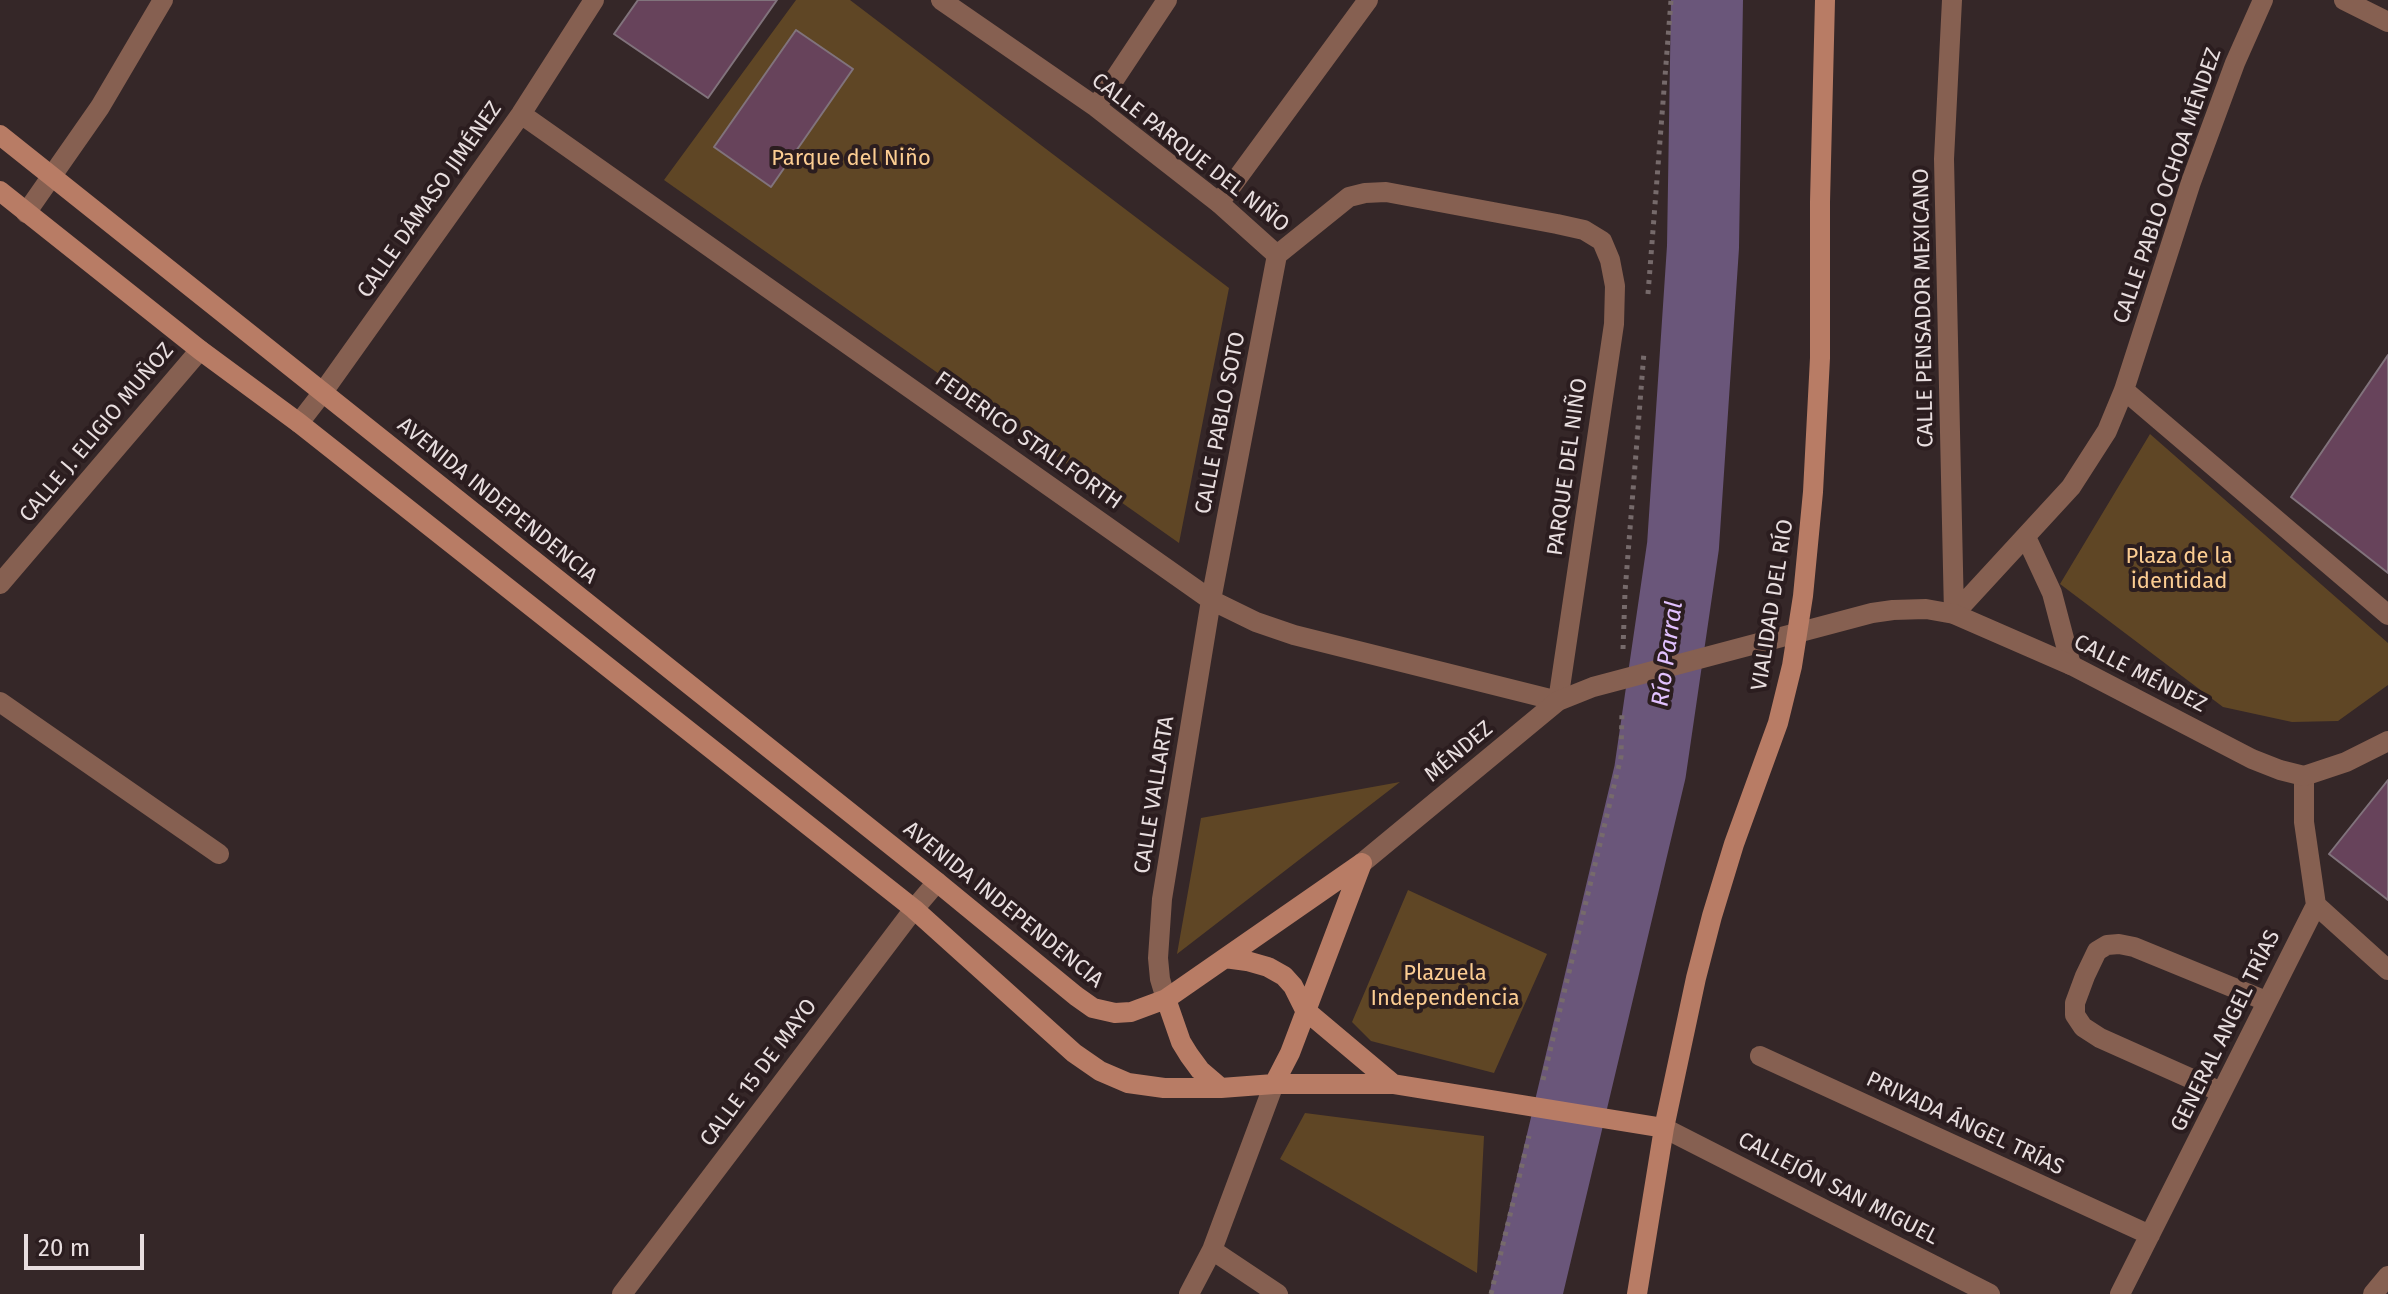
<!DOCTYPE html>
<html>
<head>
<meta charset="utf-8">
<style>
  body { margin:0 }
  #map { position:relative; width:2388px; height:1294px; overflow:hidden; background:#352728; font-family:"Fira Sans",sans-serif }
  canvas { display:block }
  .scale { position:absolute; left:24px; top:1234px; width:120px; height:36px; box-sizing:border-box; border:4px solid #e8dedf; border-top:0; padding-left:10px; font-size:24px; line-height:28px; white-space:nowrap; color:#e8dedf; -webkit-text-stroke:6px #2b1d1f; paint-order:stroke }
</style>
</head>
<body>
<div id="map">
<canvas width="2388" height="1294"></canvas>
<div class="scale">20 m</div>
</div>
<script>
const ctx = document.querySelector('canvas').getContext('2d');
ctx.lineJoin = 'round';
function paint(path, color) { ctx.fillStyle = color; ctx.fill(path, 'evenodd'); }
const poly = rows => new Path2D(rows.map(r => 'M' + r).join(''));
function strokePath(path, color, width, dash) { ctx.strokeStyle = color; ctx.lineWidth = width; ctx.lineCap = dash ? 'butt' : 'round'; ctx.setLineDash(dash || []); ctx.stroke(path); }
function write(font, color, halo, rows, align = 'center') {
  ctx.font = font + ' "Fira Sans",sans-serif'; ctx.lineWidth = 8; ctx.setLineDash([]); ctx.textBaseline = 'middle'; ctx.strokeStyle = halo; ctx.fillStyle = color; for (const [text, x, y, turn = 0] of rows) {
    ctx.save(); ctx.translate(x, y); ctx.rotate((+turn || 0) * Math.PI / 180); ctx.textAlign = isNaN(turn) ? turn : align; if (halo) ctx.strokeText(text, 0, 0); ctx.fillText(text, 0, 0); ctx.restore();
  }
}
const green = poly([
  [796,0,850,0,1229,288,1179,543,664,180],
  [2150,434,2388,643,2388,685,2338,721,2292,722,2223,707,2060,584],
  [1400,782,1177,954,1201,818],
  [1408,890,1547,954,1494,1073,1371,1041,1352,1022],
  [1305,1113,1484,1136,1477,1273,1280,1159]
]);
const river = poly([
  [1526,1294,1650,772,1683,546,1703,247,1707,0]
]);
const building = poly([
  [638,0,777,0,708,98,614,34,638,0],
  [796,30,853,69,771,187,714,147,796,30],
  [2388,355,2388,573,2291,497,2388,355],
  [2388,780,2388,900,2329,854,2388,780]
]);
const path = poly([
  [1648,294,1671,0],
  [1623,649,1625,592,1644,352],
  [1543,1080,1621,757,1622,711],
  [1491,1294,1529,1136]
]);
const service = poly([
  [1219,203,1368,0],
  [2221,1092,2100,1038,2083,1027,2075,1015,2075,1003,2085,976,2097,951,2107,945,2119,944,2134,947,2266,1001]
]);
const minor = poly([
  [941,0,1096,107,1219,203,1277,255],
  [1952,0,1944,159,1954,614],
  [2344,0,2388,22],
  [1096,107,1167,0],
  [521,114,1211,600,1256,622,1294,635,1558,701,1614,324,1615,286,1610,260,1602,241,1584,230,1557,224,1386,192,1365,193,1349,197,1277,255],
  [26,213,100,107,163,0],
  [2124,390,2388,615],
  [299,423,323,392,521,114,594,0],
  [2026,537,2052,593,2071,665],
  [0,584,200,350],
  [1954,614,2071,487,2107,431,2124,390,2191,182,2235,63,2263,0],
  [0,702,219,854],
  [2316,905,2388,970],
  [1166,999,1160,979,1158,958,1162,899,1211,600,1277,255],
  [1760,1056,2150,1235],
  [1664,1128,1990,1294],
  [1212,1250,1278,1294],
  [622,1294,914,909,937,882],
  [1189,1294,1212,1250,1274,1084],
  [2120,1294,2316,905,2304,822,2304,776],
  [2373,1294,2388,1276]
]);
const tertiary = poly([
  [1362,863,1558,701,1593,687,1872,613,1893,610,1926,609,1954,614,2071,665,2252,759,2280,770,2304,776,2346,762,2388,741]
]);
const secondary = poly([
  [0,135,937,882,1076,996,1093,1008,1115,1013,1131,1012,1166,999,1362,863],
  [0,191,200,350,299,423,914,909,1074,1053,1100,1071,1128,1083,1164,1088,1221,1088,1274,1084,1393,1084,1664,1128],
  [1225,958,1247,961,1268,967,1284,976,1293,986,1305,1010,1393,1084],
  [1166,999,1181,1042,1189,1055,1200,1070,1221,1088],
  [1274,1084,1290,1053,1362,863],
  [1637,1294,1664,1128,1696,978,1712,916,1734,844,1778,723,1792,666,1803,596,1813,492,1820,358,1820,202,1825,0]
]);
const streetNames = [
  ["CALLE PARQUE DEL NIÑO",1190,153,38],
  ["CALLE PABLO OCHOA MÉNDEZ",2168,186,-71],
  ["CALLE DÁMASO JIMÉNEZ",430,200,-55],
  ["CALLE PENSADOR MEXICANO",1924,308,-91],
  ["CALLE PABLO SOTO",1221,423,-79],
  ["CALLE J. ELIGIO MUÑOZ",97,433,-50],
  ["FEDERICO STALLFORTH",1028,441,35],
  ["PARQUE DEL NIÑO",1568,467,-82],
  ["AVENIDA INDEPENDENCIA",497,501,39],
  ["VIALIDAD DEL RÍO",1773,605,-81],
  ["CALLE MÉNDEZ",2140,674,27],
  ["MÉNDEZ",1459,752,-40],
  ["CALLE VALLARTA",1155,795,-81],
  ["AVENIDA INDEPENDENCIA",1003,905,39],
  ["GENERAL ANGEL TRÍAS",2226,1031,-64],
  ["CALLE 15 DE MAYO",759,1073,-53],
  ["PRIVADA ÁNGEL TRÍAS",1965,1124,25],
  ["CALLEJÓN SAN MIGUEL",1838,1189,27]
];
const parkNames = [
  ["Parque del Niño",851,159],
  ["Plaza de la",2179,557],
  ["identidad",2179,582],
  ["Plazuela",1445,974],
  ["Independencia",1445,999]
];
const waterNames = [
  ["Río Parral",1668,654,-82]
];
paint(green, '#5f4625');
strokePath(river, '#6a567a', 72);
paint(building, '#67435b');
strokePath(building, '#81737c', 2);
strokePath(path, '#766a6b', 5, [4, 6]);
strokePath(service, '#866051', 20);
strokePath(minor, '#866051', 20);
strokePath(tertiary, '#866051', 20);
strokePath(secondary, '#b87c65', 20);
write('22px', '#e8dedf', '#2b1d1f', streetNames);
write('22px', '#fccd92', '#2b1d1f', parkNames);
write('italic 24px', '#e2c1ff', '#2b1d1f', waterNames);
</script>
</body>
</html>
